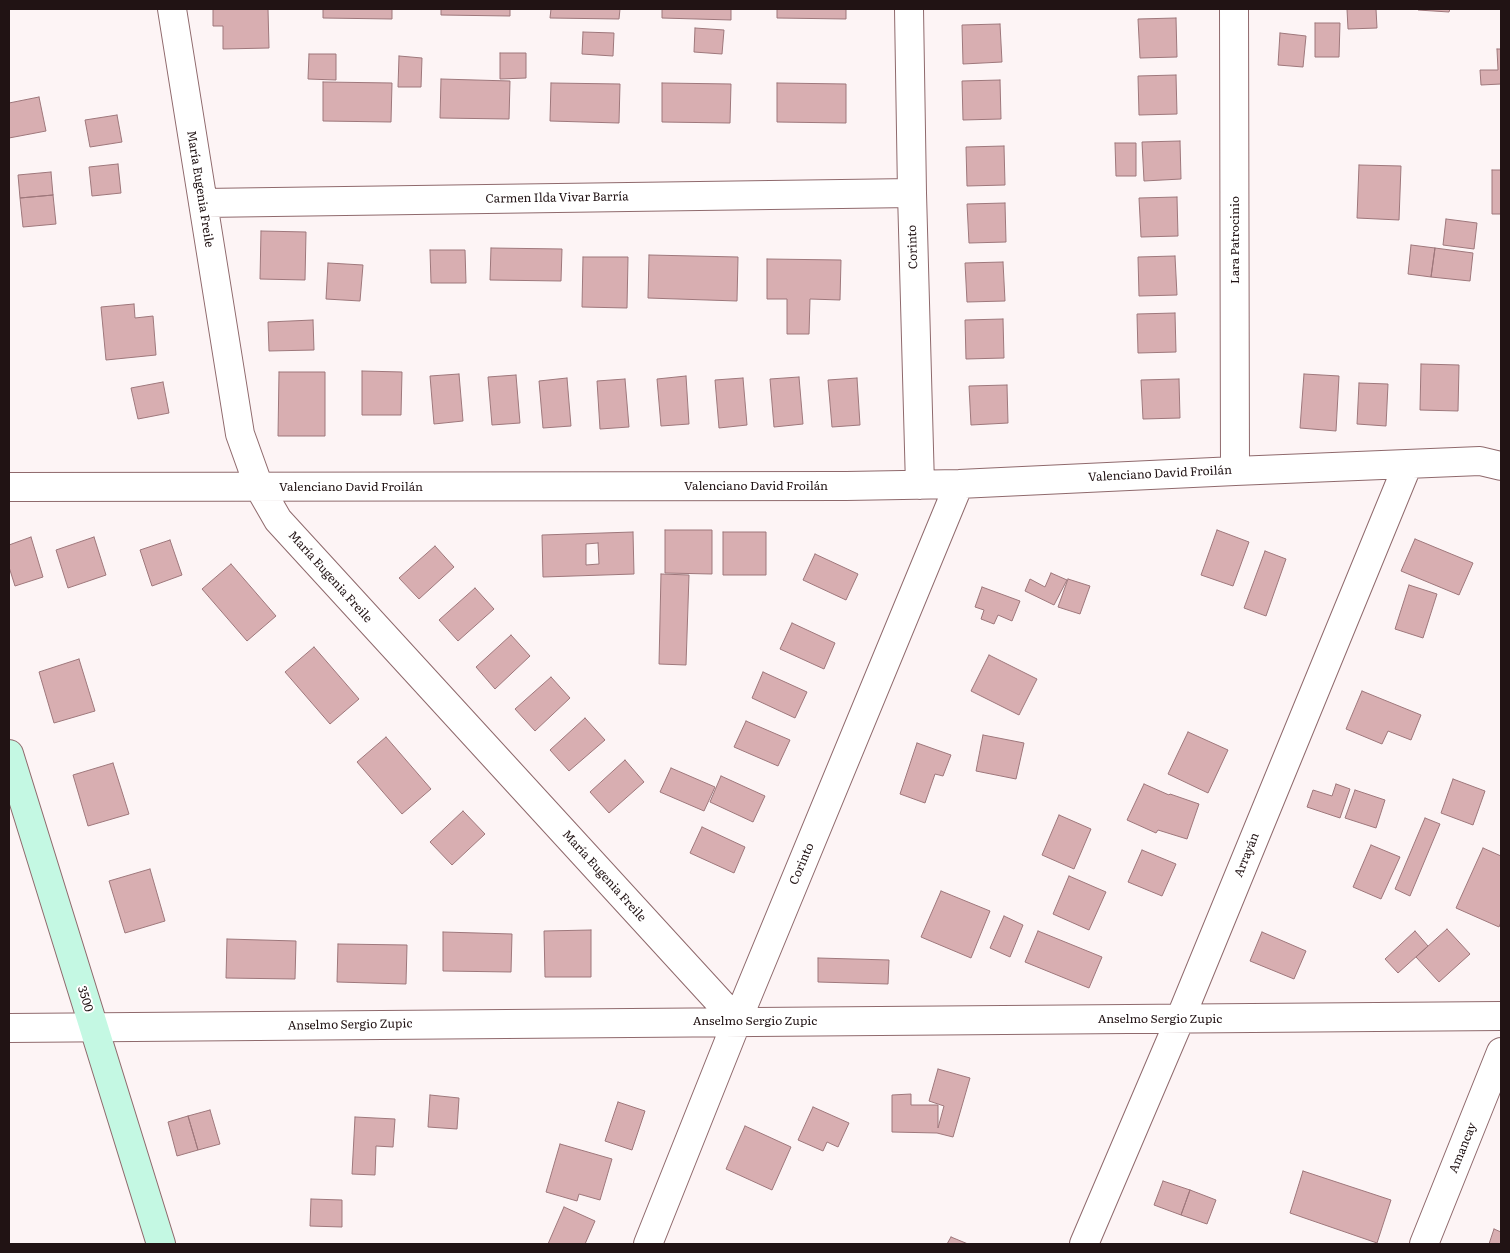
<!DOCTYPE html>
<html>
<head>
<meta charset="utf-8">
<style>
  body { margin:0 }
  #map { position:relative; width:1510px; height:1253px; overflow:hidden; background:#fdf4f5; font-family:Literata,serif }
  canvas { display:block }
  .frame { position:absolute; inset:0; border:10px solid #211314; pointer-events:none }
</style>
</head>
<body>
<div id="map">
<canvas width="1510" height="1253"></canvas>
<div class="frame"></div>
</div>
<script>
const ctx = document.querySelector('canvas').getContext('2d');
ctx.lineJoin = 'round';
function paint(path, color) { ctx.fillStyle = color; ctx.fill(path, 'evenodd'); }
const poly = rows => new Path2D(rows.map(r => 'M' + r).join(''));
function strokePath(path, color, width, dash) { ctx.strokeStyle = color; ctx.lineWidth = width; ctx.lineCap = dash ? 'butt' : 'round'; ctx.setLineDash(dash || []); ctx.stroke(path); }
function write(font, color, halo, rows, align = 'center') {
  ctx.font = font + ' Literata,serif'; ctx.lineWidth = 4; ctx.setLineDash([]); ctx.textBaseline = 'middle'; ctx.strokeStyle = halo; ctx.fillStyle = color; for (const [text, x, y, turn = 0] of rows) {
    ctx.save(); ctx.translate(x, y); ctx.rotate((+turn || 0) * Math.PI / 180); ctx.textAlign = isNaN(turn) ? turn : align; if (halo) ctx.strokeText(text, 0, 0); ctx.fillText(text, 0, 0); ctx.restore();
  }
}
const building = poly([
  [213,9,268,9,269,48,223,49,223,26,213,26,213,9],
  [323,9,392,9,392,19,323,18,323,9],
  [441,9,510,9,510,16,441,15,441,9],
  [551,9,620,9,619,19,550,18,551,9],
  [662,9,731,9,731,20,662,18,662,9],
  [777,9,846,9,846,19,777,18,777,9],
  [1347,9,1376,9,1377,28,1348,29,1347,9],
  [1418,9,1450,9,1449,12,1418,10,1418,9],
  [1176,18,1177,57,1140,58,1138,19,1176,18],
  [1315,23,1340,23,1339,57,1315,57,1315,23],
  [1000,24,1002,62,963,64,962,25,1000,24],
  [695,28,724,30,722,54,694,52,695,28],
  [583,32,614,33,613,56,582,54,583,32],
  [1280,33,1306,36,1303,67,1278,65,1280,33],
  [1497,49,1501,49,1501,84,1481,85,1480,70,1498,70,1497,49],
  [500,53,526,53,526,78,500,79,500,53],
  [309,54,336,54,336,80,308,79,309,54],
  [399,56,422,58,421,87,398,87,399,56],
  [1176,75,1177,114,1139,115,1138,76,1176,75],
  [441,79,510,81,509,119,440,118,441,79],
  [1000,80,1001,119,963,120,962,81,1000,80],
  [323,82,392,83,391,122,323,121,323,82],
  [551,83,620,84,619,123,550,121,551,83],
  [662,83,731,84,730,123,662,122,662,83],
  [777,83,846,84,846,123,777,122,777,83],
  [39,97,46,131,9,138,9,103,39,97],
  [117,115,122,142,90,147,85,120,117,115],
  [1180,141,1181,179,1144,181,1142,142,1180,141],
  [1115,143,1136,143,1136,176,1116,176,1115,143],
  [1004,146,1005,185,967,186,966,147,1004,146],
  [118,164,121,193,92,196,89,167,118,164],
  [1359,165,1401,166,1399,220,1357,218,1359,165],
  [1492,170,1501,170,1501,214,1492,214,1492,170],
  [51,172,53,195,20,198,18,175,51,172],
  [53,195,56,224,23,227,20,198,53,195],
  [1177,197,1178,236,1141,237,1139,198,1177,197],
  [1005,203,1006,242,969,243,967,204,1005,203],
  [1446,219,1477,223,1474,249,1443,245,1446,219],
  [261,231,306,232,305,280,260,279,261,231],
  [1411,245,1435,248,1431,277,1408,274,1411,245],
  [491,248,562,249,561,281,490,280,491,248],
  [1435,248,1473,253,1470,281,1431,277,1435,248],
  [430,250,465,250,466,283,431,283,430,250],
  [649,255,738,257,737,301,648,298,649,255],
  [1175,256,1177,295,1139,296,1138,257,1175,256],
  [583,257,628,257,627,308,582,307,583,257],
  [767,259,841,260,840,300,810,299,809,334,787,334,787,299,767,299,767,259],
  [1003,262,1005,301,967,302,965,263,1003,262],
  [328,263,363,265,360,301,326,299,328,263],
  [134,304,135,318,153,316,156,355,106,360,101,307,134,304],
  [1175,313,1176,352,1138,353,1137,314,1175,313],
  [1003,319,1004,358,966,359,965,320,1003,319],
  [313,320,314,350,269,351,268,322,313,320],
  [1421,364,1459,365,1458,411,1420,410,1421,364],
  [362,371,402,372,401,415,362,415,362,371],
  [279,372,325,372,325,436,278,436,279,372],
  [459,374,463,421,434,424,430,376,459,374],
  [1304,374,1339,376,1336,431,1300,428,1304,374],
  [516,375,520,423,492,425,488,377,516,375],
  [686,376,689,424,661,426,657,379,686,376],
  [799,377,803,424,774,427,770,379,799,377],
  [567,378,571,426,543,428,539,381,567,378],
  [743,378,747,425,719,428,715,380,743,378],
  [857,378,860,425,832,427,828,380,857,378],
  [625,379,629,427,600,429,597,381,625,379],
  [1179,379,1180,418,1143,419,1141,380,1179,379],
  [163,382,169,413,138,419,131,388,163,382],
  [1359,383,1388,384,1386,426,1357,424,1359,383],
  [1007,385,1008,423,971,425,969,386,1007,385],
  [665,530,712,530,712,574,665,573,665,530],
  [1217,530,1249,542,1233,586,1201,575,1217,530],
  [633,532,634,574,543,577,542,535,633,532],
  [598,543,599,564,586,565,586,544,598,543],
  [723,532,766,532,766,575,723,575,723,532],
  [31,537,43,577,15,586,9,567,9,545,31,537],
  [94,537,106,575,68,588,56,550,94,537],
  [1415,539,1473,563,1459,595,1401,571,1415,539],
  [170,540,182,575,152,586,140,550,170,540],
  [435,546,454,567,419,599,399,578,435,546],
  [1265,551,1286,559,1266,616,1244,608,1265,551],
  [815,554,858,574,846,600,803,580,815,554],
  [231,564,276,616,247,641,202,589,231,564],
  [1051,573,1067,580,1054,605,1025,591,1030,579,1045,587,1051,573],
  [661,574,689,575,686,665,659,664,661,574],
  [1068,579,1090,586,1080,614,1058,607,1068,579],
  [1409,585,1437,594,1423,638,1395,629,1409,585],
  [982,587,1020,601,1012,621,998,615,994,624,981,619,984,610,975,607,982,587],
  [475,588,494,609,458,641,439,620,475,588],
  [792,623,835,643,824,669,780,649,792,623],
  [511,635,530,656,495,689,476,667,511,635],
  [314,647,359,699,330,724,285,672,314,647],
  [989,655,1037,679,1019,715,971,691,989,655],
  [79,659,95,711,54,723,39,672,79,659],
  [763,672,807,692,795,718,752,698,763,672],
  [551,677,570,698,535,731,515,709,551,677],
  [1362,691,1421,715,1411,740,1388,731,1382,744,1346,729,1362,691],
  [585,718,605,740,569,771,550,750,585,718],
  [746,721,790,740,778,766,734,747,746,721],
  [1188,732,1228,750,1208,793,1168,774,1188,732],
  [983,735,1024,743,1016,779,976,771,983,735],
  [386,737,431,789,402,814,357,762,386,737],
  [917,743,951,755,943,776,935,774,925,803,900,794,917,743],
  [625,760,644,782,609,813,590,792,625,760],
  [113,763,129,814,88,826,73,775,113,763],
  [671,768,715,787,704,811,660,792,671,768],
  [721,776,765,796,753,822,710,802,721,776],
  [1453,779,1485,791,1473,825,1441,813,1453,779],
  [1144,784,1169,795,1170,794,1199,804,1187,839,1158,830,1156,833,1127,820,1144,784],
  [1336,784,1350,789,1340,818,1307,807,1313,790,1332,796,1336,784],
  [1355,790,1385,800,1376,828,1345,818,1355,790],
  [463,811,485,834,452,865,430,842,463,811],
  [1059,815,1091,829,1074,869,1042,855,1059,815],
  [1425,818,1440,824,1410,896,1395,889,1425,818],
  [702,827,745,847,734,873,690,853,702,827],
  [1371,845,1400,857,1381,899,1353,887,1371,845],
  [1483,848,1501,856,1501,922,1499,927,1456,908,1483,848],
  [1142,850,1176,864,1162,896,1128,882,1142,850],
  [150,869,165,921,125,933,109,881,150,869],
  [1069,876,1106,892,1089,930,1053,914,1069,876],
  [941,891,990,911,971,958,921,937,941,891],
  [1004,916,1023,925,1010,957,990,948,1004,916],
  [1447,929,1470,954,1439,982,1416,957,1447,929],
  [591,930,591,977,545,977,544,931,591,930],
  [1038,931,1102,957,1089,988,1025,962,1038,931],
  [1415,931,1428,946,1398,973,1385,959,1415,931],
  [443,932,512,934,511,972,443,971,443,932],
  [1262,932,1306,951,1294,979,1250,961,1262,932],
  [227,939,296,941,295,979,226,978,227,939],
  [338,944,407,945,406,984,337,982,338,944],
  [818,958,889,960,888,984,818,982,818,958],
  [938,1069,970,1078,953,1137,937,1133,892,1132,892,1095,911,1094,911,1105,938,1105,938,1128,944,1106,929,1101,938,1069],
  [430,1095,459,1098,457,1129,428,1127,430,1095],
  [618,1102,645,1111,632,1150,605,1141,618,1102],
  [813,1107,849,1123,838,1147,827,1142,823,1151,798,1140,813,1107],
  [210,1110,220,1144,198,1150,188,1116,210,1110],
  [188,1116,198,1150,177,1156,168,1122,188,1116],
  [355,1117,395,1119,393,1147,376,1146,375,1175,352,1174,355,1117],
  [745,1126,791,1147,772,1190,726,1169,745,1126],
  [560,1144,612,1159,600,1200,579,1194,577,1201,546,1192,560,1144],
  [1303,1171,1391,1200,1377,1243,1290,1213,1303,1171],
  [1163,1181,1190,1190,1181,1215,1154,1205,1163,1181],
  [1190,1190,1216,1200,1207,1224,1181,1215,1190,1190],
  [311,1199,342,1200,342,1227,310,1226,311,1199],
  [564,1207,595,1221,585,1244,548,1244,564,1207],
  [1494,1229,1501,1232,1501,1244,1489,1244,1494,1229],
  [951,1237,968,1244,947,1244,951,1237]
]);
const street = poly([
  [172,9,240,434,259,487,278,520,737,1021],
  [909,9,912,193,920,485],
  [1234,9,1235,471],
  [203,203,912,193],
  [9,487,846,486,959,484,1235,471,1480,461,1501,466],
  [9,1028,1501,1016],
  [648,1244,737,1021,959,484],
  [1084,1244,1180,1019,1408,464],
  [1424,1244,1501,1052]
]);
const secondary = poly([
  [9,754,161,1244]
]);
const streetNames = [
  ["María Eugenia Freile",200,189,81],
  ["Carmen Ilda Vivar Barría",557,198,-1],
  ["Lara Patrocinio",1235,240,-90],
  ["Corinto",913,247,-92],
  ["Valenciano David Froilán",1160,474,-3],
  ["Valenciano David Froilán",756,486],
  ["Valenciano David Froilán",351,487],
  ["María Eugenia Freile",330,577,48],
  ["Arrayán",1247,855,-68],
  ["Corinto",802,864,-67],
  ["María Eugenia Freile",604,876,48],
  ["3500",85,999,73],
  ["Anselmo Sergio Zupic",1160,1019],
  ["Anselmo Sergio Zupic",755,1021],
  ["Anselmo Sergio Zupic",350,1025,-1],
  ["Amancay",1463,1148,-68]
];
paint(building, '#d8aeb1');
strokePath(building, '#9e777b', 1);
strokePath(street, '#8f696c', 30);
strokePath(secondary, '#8f696c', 30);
strokePath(street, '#fff', 28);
strokePath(secondary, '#c4f8e3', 28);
write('12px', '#211314', '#fff', streetNames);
</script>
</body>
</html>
